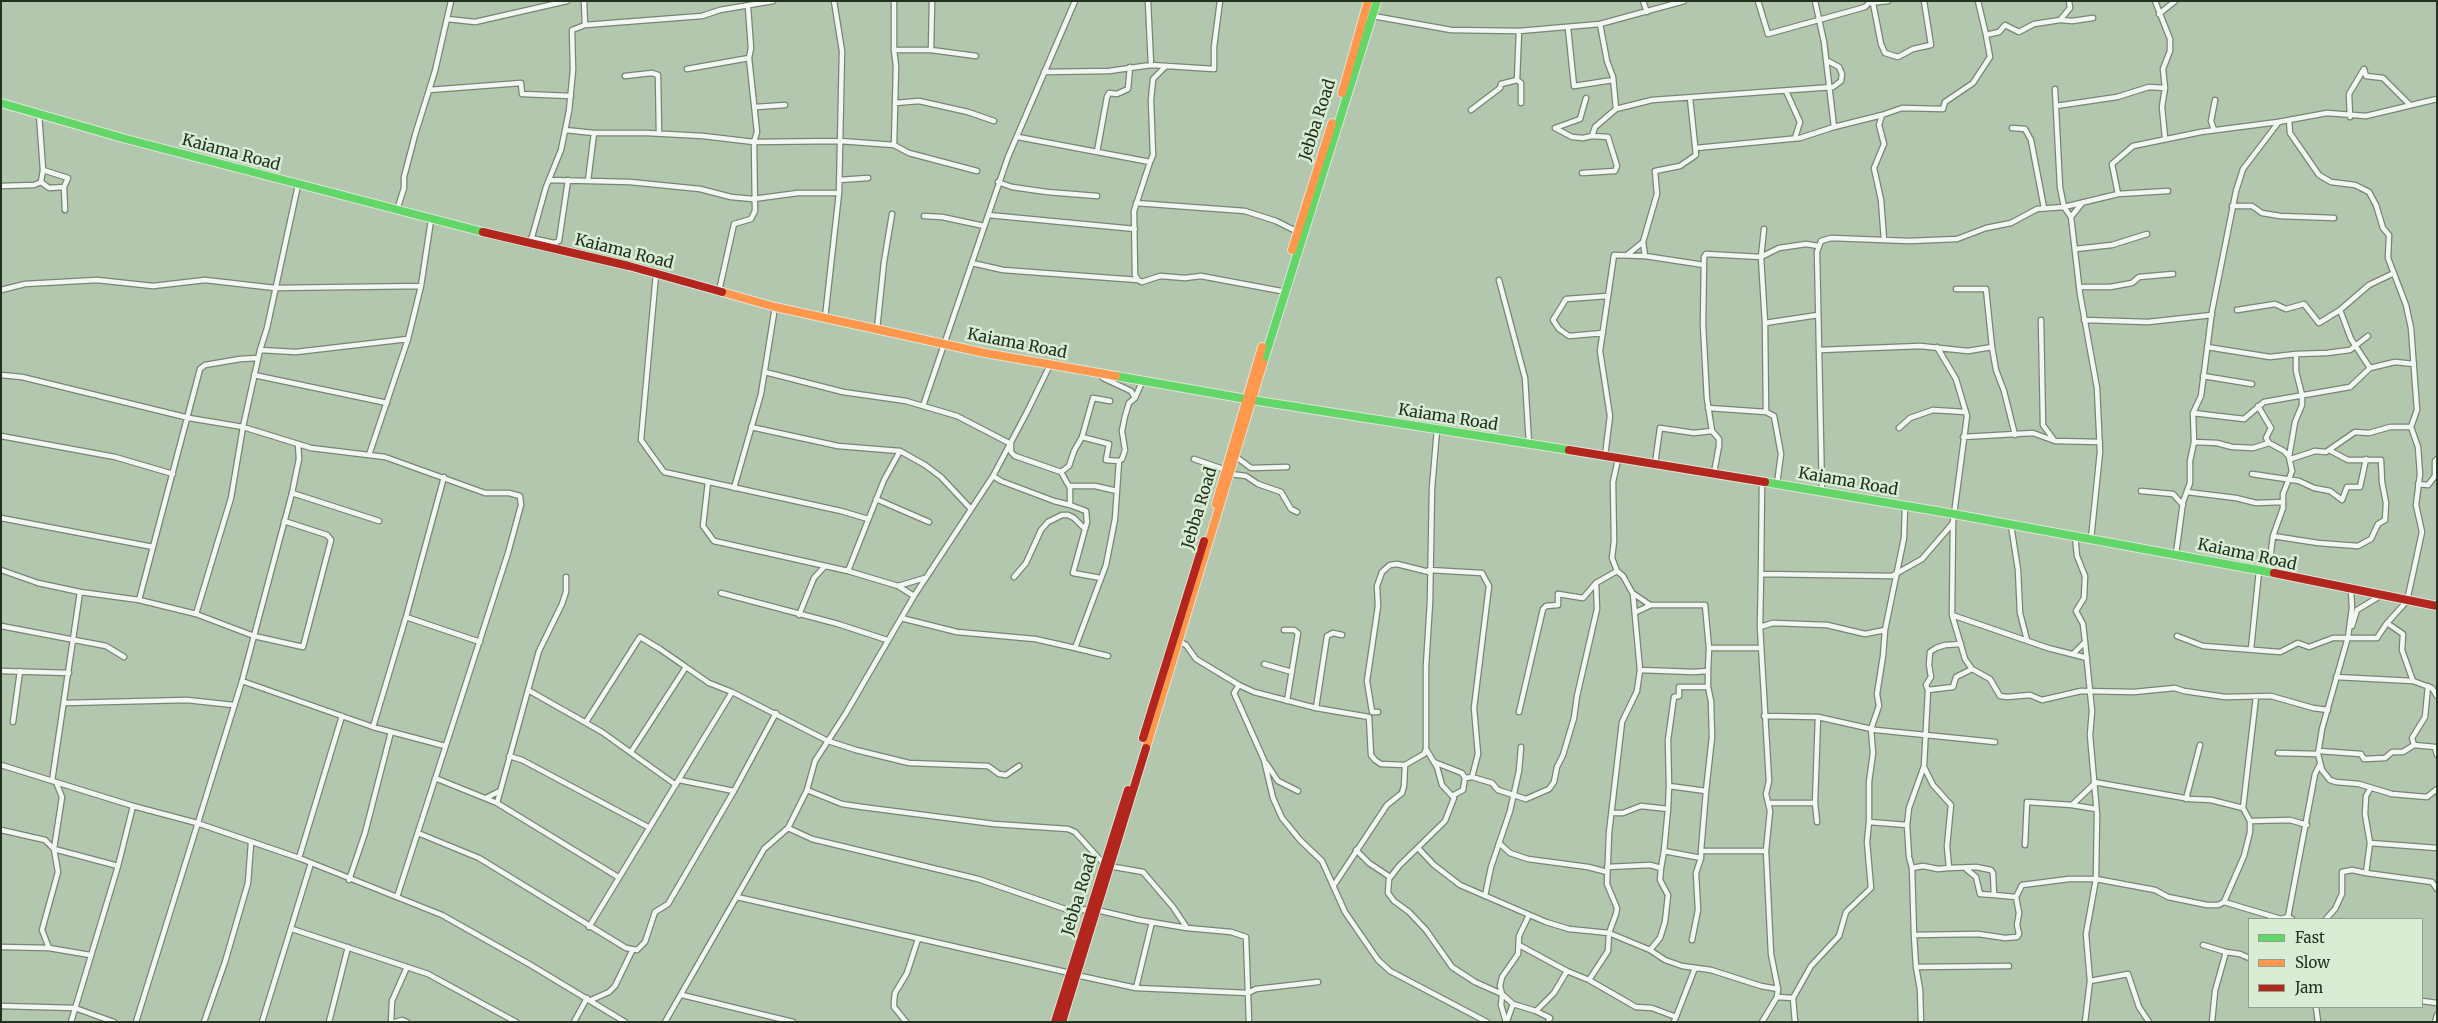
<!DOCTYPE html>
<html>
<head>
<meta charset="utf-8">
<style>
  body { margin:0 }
  #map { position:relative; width:2438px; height:1023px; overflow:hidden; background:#b2c7ad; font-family:Merriweather,serif }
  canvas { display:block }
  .frame { position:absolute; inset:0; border:2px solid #233220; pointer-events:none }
  .legend { position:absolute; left:2248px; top:918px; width:175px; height:90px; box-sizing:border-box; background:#d9ecd4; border:1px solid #90a28c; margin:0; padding:6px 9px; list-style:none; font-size:15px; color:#233220 }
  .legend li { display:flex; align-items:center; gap:10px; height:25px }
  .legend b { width:25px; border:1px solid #90a28c }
</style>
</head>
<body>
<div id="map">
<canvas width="2438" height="1023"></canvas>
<div class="frame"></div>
<ul class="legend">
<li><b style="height:6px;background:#63d668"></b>Fast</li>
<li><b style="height:6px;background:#ff974d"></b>Slow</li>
<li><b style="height:6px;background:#b3261e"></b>Jam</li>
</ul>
</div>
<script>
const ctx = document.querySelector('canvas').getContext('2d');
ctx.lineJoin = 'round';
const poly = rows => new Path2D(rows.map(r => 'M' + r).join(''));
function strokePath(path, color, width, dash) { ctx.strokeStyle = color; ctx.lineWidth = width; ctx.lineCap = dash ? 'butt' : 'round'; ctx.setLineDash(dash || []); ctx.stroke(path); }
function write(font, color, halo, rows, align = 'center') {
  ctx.font = font + ' Merriweather,serif'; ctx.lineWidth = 5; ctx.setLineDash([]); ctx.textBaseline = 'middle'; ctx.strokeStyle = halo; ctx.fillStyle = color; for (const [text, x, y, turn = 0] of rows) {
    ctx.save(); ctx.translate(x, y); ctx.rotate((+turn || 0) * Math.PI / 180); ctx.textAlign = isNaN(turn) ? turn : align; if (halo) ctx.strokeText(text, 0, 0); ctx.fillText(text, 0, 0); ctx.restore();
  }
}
const street = poly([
  [584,1,585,25,702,16,720,10,773,1],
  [1148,1,1151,65],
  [1643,1,1647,12],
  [1758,1,1768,34,1851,11,1865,7,1869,3,1888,1],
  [1815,1,1824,42,1834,127,1882,115,1879,125,1884,144,1874,168,1881,200,1884,240],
  [1978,1,1986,35,1999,32,2005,25,2019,32,2034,24,2060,20,2070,8,2069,1],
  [2155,1,2170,39,2170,51,2163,69,2165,88,2162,107,2165,138],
  [1873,3,1881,44,1885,53,1898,57,1913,49,1931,45,1924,1],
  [2159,14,2175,1],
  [1373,16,1451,30,1519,31,1600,24,1684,1],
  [447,19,475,22,567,1],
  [2061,20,2072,21,2093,18],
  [1600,24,1607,61,1613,77,1616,109,1652,100,1833,87,1841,81,1842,74,1839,67,1826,60],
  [1568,28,1574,86,1613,80],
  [1519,31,1517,80,1521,83,1521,103],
  [894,50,894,1],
  [931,50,932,1],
  [687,69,749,58],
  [1044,72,1109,71,1151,65,1214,69,1214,47,1220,1],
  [625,76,652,73,658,75,659,133],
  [2055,89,2060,187,2064,207,2071,217,2080,294,2097,388,2100,452,2091,539],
  [429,90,521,83,522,94,571,96],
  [1786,91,1800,122,1795,138],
  [1586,98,1580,119,1555,128,1572,137,1583,138,1592,136,1595,127,1616,109],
  [895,103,919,101,968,112,994,121],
  [2056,106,2117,97,2149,87,2165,88],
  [756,107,785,105],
  [1471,110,1500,88,1501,84,1517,80],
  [1882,115,1902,108,1943,109,1945,102,1973,83,1990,57,1986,35],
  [2350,117,2349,94,2364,69,2366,76,2383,78,2410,105],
  [2289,120,2290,133,2319,175,2331,182,2355,185,2369,192,2376,205,2383,228,2389,235,2388,258,2406,305,2411,328,2417,410,2411,427,2418,447,2420,474,2416,505,2422,532,2407,601,2387,623,2403,634,2402,650,2413,681],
  [2012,128,2025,129,2031,140,2044,208],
  [565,130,594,133,647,133,703,136,754,142,840,141,894,145,909,153,977,171],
  [2214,130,2211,121,2215,100],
  [1018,137,1150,162,1153,155,1151,100,1153,79,1166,66],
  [894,145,896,66,894,50,931,50,976,56],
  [1696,148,1800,138,1834,127],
  [1097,152,1107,97,1109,93,1117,94,1128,89,1130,67],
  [1150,162,1134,211,1135,275,1138,280,1142,282,1160,276,1185,278,1201,276,1281,291],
  [43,170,68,178,64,187,65,210],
  [1582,173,1615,171,1617,166,1608,137,1592,136],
  [549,180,630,182,700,189,731,197,753,199,798,193,839,193],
  [839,180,868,178],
  [588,181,594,133],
  [41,182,49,188,64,187],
  [998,182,1012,187,1047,192,1097,196],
  [1,186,34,185,41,182,43,170,39,114],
  [2118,194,2168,191],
  [1136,203,1245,211,1276,221,1298,232],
  [2232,206,2252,206,2262,213,2280,216,2334,218],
  [397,210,404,188,404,177,415,135,435,71,451,1],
  [988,215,1135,229],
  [924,216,942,217,984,226],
  [2071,217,2082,203],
  [1764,229,1761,257,1765,323],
  [531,238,554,243,559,241,568,180],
  [530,244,546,187,561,150,569,111,573,70,572,30,585,25],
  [2075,249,2112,245,2147,234],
  [1627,255,1643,242],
  [1645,256,1643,242,1657,194,1655,171,1680,166,1696,155,1690,98],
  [972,263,1003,270,1138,280],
  [656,274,641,440,664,472,841,511,868,519],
  [1499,280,1525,378,1529,444],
  [2079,287,2110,287,2132,283,2139,277,2173,274],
  [1,290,25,284,97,280,153,286,205,280,275,288,421,286],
  [719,291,734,224,751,219,755,211,754,142,757,132,749,58,751,48,748,7],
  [2237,310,2275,304,2286,309,2304,304,2319,323,2340,310],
  [825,318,839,193,842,51,834,1],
  [2041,320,2043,425,2054,440],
  [2084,320,2148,322,2212,315],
  [877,329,884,262,892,214],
  [1603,333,1569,336,1559,329,1553,320,1566,299,1608,296],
  [1992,347,1996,370,2004,391,2015,435],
  [2207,347,2270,357,2296,354,2327,353,2350,350,2368,336],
  [260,350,296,352,408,339],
  [1820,350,1920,346,1968,351,1992,347,1986,289,1956,289],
  [2370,368,2351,339,2340,310,2369,285,2394,273],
  [765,372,843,392,906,401,957,416,1011,444,1011,452,1015,456,1061,472],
  [1100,374,1103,378,1131,391,1135,398],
  [1,375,22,377,189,418,243,427,311,448,385,457,485,493,509,493,520,496,521,505,508,553,397,897],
  [254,375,387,403],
  [2203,376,2252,384],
  [923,406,1008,157,1075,1],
  [2258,406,2271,428,2266,438,2269,443],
  [1708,408,1766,412,1774,416,1781,454,1777,484],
  [1766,412,1765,323,1818,315],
  [2193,413,2244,419,2264,402,2350,387,2370,368,2395,362,2414,364],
  [751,427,838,446,900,451,925,465,941,477,970,508],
  [1899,428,1910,418,1933,410,1965,412],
  [1712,431,1719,439,1719,446,1714,473],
  [1,436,115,457,173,474],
  [1963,437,2033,433,2055,441,2100,442],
  [2194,442,2217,443,2232,447,2253,448,2269,443,2284,451,2291,459,2315,451,2326,452,2355,432,2369,433,2390,427,2411,427],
  [369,455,408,339,421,286,431,220],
  [1235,456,1251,468,1287,467],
  [1605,456,1610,416,1600,351,1614,255,1645,256,1704,265],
  [1194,459,1226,470],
  [1119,461,1122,459,1125,450,1122,431,1125,416,1129,403,1135,398,1142,382],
  [1655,464,1660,428,1694,433,1712,431,1707,399,1703,325,1704,257,1706,254,1761,257,1779,248,1806,244,1818,246],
  [1230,474,1246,476,1258,484,1281,492,1291,509,1297,512],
  [2252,474,2299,481,2314,488,2330,491,2342,500,2347,487,2360,487,2366,459],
  [993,476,1001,481,1054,501,1070,505],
  [708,482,703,526,714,541,848,571,898,586,914,596],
  [2418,484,2428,485,2435,476,2435,461,2437,459],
  [1069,486,1095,486,1117,491],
  [734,488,761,394,775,307],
  [2141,491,2173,494,2183,505],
  [1822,492,1817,252,1821,241,1831,238,1909,241,1957,239,1986,228,2011,223,2037,209,2064,207,2118,194,2112,164,2133,146,2201,132,2278,122,2327,113,2366,116,2437,99],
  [2187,492,2236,498,2256,503,2283,502],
  [292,493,379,521],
  [876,499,929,522],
  [1,518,153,547],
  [2011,525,2018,570,2020,613,2027,640],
  [2075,536,2077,556,2085,576,2084,598,2076,611,2083,624,2085,642,2092,711,2090,735,2097,814,2096,879,2086,934,2090,981,2128,974,2139,1007,2149,1022],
  [2273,536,2318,543,2358,546,2371,539,2378,524,2385,520,2386,503,2382,482,2381,460,2348,460,2329,450],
  [2176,554,2183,502,2190,483,2190,461,2194,442,2193,413,2201,396,2212,311,2236,191,2243,169,2278,123],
  [1,570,38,583,80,592,139,600,196,614,254,636,303,647,331,540,327,535,284,521],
  [1429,570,1482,573,1489,586,1474,708,1478,754,1472,777],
  [848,571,884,480,900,451],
  [1761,574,1762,482],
  [2272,574,2270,560,2273,536,2283,508,2283,494,2292,471,2289,457,2295,422,2302,405,2302,395,2296,371,2296,354],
  [1014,577,1026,563,1041,530,1048,522,1062,515,1068,515,1074,518,1085,529],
  [1101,578,1073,573,1087,522,1086,511,1070,505,1070,488,1061,472,1069,466,1074,451,1082,437,1093,398,1110,401],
  [898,586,925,578],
  [2351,590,2352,608,2348,637,2322,729,2318,754,2322,770,2330,780,2336,782,2359,784,2392,794,2427,797,2437,789],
  [721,593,838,624,887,640],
  [1634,594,1650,605],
  [139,600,200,369,205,365,240,359,258,358],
  [1636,612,1651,605,1705,605,1709,648,1708,671,1694,672,1640,670],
  [196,614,231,498,243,427,260,350,267,328,298,185],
  [799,615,814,578,825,566],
  [1952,615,2048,648,2087,658],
  [406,617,480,642],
  [901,618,957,632,1035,639,1075,648,1106,565,1115,519,1119,461,1106,460,1109,444,1082,437],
  [1,626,106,646,124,657],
  [2352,626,2357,610,2380,596],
  [1760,627,1773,623,1827,625,1865,634,1885,630,1904,538,1905,506],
  [1284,630,1294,630,1298,633,1287,701],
  [2177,636,2203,646,2280,652,2298,643,2309,647,2333,638,2377,638,2387,623],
  [1178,641,1186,645,1196,659,1239,685,1254,692,1316,708,1369,717,1371,755,1375,760,1381,764,1405,765],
  [1075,648,1108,656],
  [1709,648,1761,648],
  [2251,649,2259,571],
  [2074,653,2085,642],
  [1264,664,1292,672],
  [686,667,709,683,732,692],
  [1972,669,1990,679,2000,696,2007,697,2030,695,2042,700,2081,691,2134,692,2175,688,2184,691,2225,697,2271,696,2313,708,2328,710],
  [1,671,69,673],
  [2336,677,2413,681,2432,688,2437,696],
  [242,681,373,727,445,746],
  [1239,685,1234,693,1264,760,1273,798,1282,818,1300,840,1322,861,1345,912,1378,960,1390,971,1487,1022],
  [528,690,539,651,562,604,566,592,566,577],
  [1928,690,1926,685,1931,677,1929,665,1930,652,1936,648,1945,645,1961,644],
  [65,703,187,700,233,705],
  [1316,708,1327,636,1333,633,1342,635],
  [1378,712,1372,712,1367,681,1378,606,1377,586,1382,572,1390,565,1397,564,1429,572],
  [1519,712,1543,609,1546,606,1558,605,1558,594,1583,598,1596,583,1617,571],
  [1764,716,1818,717,1876,730,1995,742],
  [13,722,20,671],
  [586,722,640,637,660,649,686,667,631,752],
  [373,727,406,617,444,477],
  [2414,745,2435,747,2437,755],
  [1426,749,1437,767,1442,785,1454,798,1445,821,1399,866,1389,879,1388,893,1394,901,1409,912,1426,930,1452,967,1475,982,1502,994,1500,986,1502,977,1518,954,1519,936,1529,915],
  [2319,751,2361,754,2364,759,2385,758,2392,752,2403,752,2414,745,2412,738,2425,717,2428,686],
  [2278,753,2318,754],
  [509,756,522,760,648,827],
  [1434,762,1462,773,1465,778,1472,777,1492,783,1498,790,1526,799,1549,789,1554,782,1557,767,1563,755,1574,718,1577,696,1597,609,1596,583],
  [1266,763,1278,781,1298,791],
  [1,765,133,806,197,823,299,858,442,915,529,964,625,1022],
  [435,778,497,803,618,877],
  [679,780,734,791,776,713],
  [52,781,80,592],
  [2094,782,2190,799,2211,800,2243,808,2250,821,2250,832,2244,856,2224,902,2281,919],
  [1669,786,1668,740,1674,697,1679,696,1679,687,1708,687,1708,671],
  [2370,789,2366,796,2365,814,2370,843,2437,848],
  [807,790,842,804,862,807,994,824,1068,829,1075,832,1104,864],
  [1706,791,1712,737,1711,701,1708,687],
  [1452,796,1463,790,1465,778],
  [486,798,500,791],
  [2186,799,2200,745],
  [497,803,528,690,602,732,676,785],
  [1768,803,1815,803,1818,717],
  [1815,803,1817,822],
  [2072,805,2094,784],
  [2243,808,2256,697],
  [1668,809,1669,786,1706,791,1701,851],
  [1612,813,1623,813,1641,806,1668,809,1664,851],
  [2250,821,2290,820,2307,825],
  [1869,822,1869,782,1873,753,1871,729,1879,706,1877,694,1883,656,1885,630],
  [1907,825,1909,857,1912,868,1923,866,1938,869,1949,868,1947,846,1951,805,1933,785,1924,767],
  [788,828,812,839,978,879,1068,910,1074,912,1091,908],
  [1,830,45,840,54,849,118,866],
  [418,833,479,858,626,948,637,950,645,942,655,912,668,904,734,791],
  [1499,843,1510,853,1528,859,1588,867,1607,872],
  [2370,843,2366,873,2432,882,2437,889],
  [2025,845,2027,802,2072,805,2096,809],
  [1418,848,1434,865,1460,885,1546,922,1569,929,1609,933,1650,950,1665,960,1682,966,1711,970,1761,986,1778,989],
  [1356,850,1369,863,1390,877],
  [299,858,342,716],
  [1109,866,1143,872,1173,907,1187,928],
  [1607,867,1650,865,1661,868,1664,851,1701,858,1701,851,1766,851],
  [1912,868,1914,935,1978,934,2005,938,2017,937,2019,934,2017,925,2019,913,2016,897,1994,895,1993,873,1991,870,1976,867,1949,868],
  [1965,868,1976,877,1980,894,1994,895],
  [349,880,365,833,391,732],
  [1334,885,1387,805,1402,793,1404,786,1405,765,1424,754,1426,749,1426,666,1430,602,1432,488,1437,430],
  [1485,896,1491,867,1510,811,1519,771,1521,747],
  [737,897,1070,973],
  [2016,897,2022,885,2069,879,2096,879,2155,890,2168,897,2207,905,2218,905,2224,902],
  [1097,910,1139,920,1187,928,1231,932,1246,937,1249,1022],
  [2288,917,2315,774,2320,764],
  [2281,919,2288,917,2292,919],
  [2326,919,2335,909,2342,894,2342,872,2352,870,2366,873],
  [1152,922,1136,988,1248,993,1256,989,1318,982],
  [589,927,732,692,828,741,856,750,909,763,988,766,999,774,1006,775,1019,766],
  [292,929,428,974,516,1022],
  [1914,935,1916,967,2009,966],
  [1692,940,1698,910,1696,873,1701,858],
  [1519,945,1567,971],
  [2203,945,2226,952,2215,991,2212,1022],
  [1,947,49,948,90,955],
  [49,948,42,930,58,872,54,849,62,797,56,782],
  [1650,950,1660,938,1665,922,1668,895,1660,880,1661,868],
  [2226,952,2240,954,2249,958],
  [1916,967,1920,989,1921,1022],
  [1076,975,1136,988],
  [1589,980,1636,1007,1652,1008,1676,1017],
  [682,995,793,1022],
  [1777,997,1793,998,1811,966,1839,936,1846,912,1871,888,1867,842,1869,822,1907,825,1909,808,1924,766,1928,690,1953,687,1956,677,1972,669,1965,659,1952,615,1953,522,1967,416,1956,379,1937,347],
  [1793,998,1795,1022],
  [591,1000,609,992,615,986,632,951],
  [2422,1001,2437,1003],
  [1,1006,75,1008,114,1022],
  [2316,1007,2318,1022],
  [1536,1011,1550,1018,1548,1022],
  [1507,1021,1513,1004],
  [71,1022,118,866,133,806],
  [136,1022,242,681,292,493,299,459,298,444],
  [204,1022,225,962,248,883,251,843],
  [262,1022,311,863],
  [329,1022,348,947],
  [391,1022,392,1001,407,967],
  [395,1022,402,1020,407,1022],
  [574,1022,587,998],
  [665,1022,764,849,788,828,807,790,815,761,846,713,914,596,993,476,1027,412,1050,365],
  [906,1022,894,1007,894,1001,895,993,907,973,918,939],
  [1506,1022,1501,1005,1502,994,1513,1004,1536,1011,1554,993,1567,971,1589,980,1608,951,1609,933,1616,914,1617,908,1607,884,1609,833,1622,722,1637,691,1640,670,1633,594,1623,576,1617,571,1612,558,1614,541,1613,482,1618,459],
  [1674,1022,1695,968],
  [1762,1022,1777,997,1778,989,1771,954,1766,851,1770,811,1766,794,1769,781,1760,627,1761,574,1892,576,1922,559,1953,523],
  [2085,1022,2090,981],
  [2435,1022,2437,1015]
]);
const fast = poly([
  [1,103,126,139,483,232],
  [1263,363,1377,1],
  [1116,376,1246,399],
  [1252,400,1569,450],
  [1765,482,1954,514,2274,573]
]);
const slow = poly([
  [1342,93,1368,1],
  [1292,250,1332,123],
  [722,292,775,307,985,353,1116,376],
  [1216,504,1262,347],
  [1146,748,1263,363]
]);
const jam = poly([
  [483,232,629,266,722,292],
  [1569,450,1765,482],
  [2274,573,2437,606],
  [1143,738,1204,541],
  [1055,1022,1128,790],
  [1062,1022,1146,748]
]);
const streetNames = [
  ["Jebba Road",1318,120,-72],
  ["Kaiama Road",231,153,15],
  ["Kaiama Road",624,252,14],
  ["Kaiama Road",1017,344,11],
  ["Kaiama Road",1448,418,9],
  ["Kaiama Road",1848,482,10],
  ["Jebba Road",1200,508,-73],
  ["Kaiama Road",2247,555,12],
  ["Jebba Road",1080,895,-73]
];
strokePath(street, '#768672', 7);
strokePath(fast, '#dce6da', 10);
strokePath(slow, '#dce6da', 10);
strokePath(jam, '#dce6da', 10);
strokePath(street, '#f3f7f3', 4.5);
strokePath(fast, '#63d668', 8);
strokePath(slow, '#ff974d', 8);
strokePath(jam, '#b3261e', 8);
write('16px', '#233220', '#d9ecd4', streetNames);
</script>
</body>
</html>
